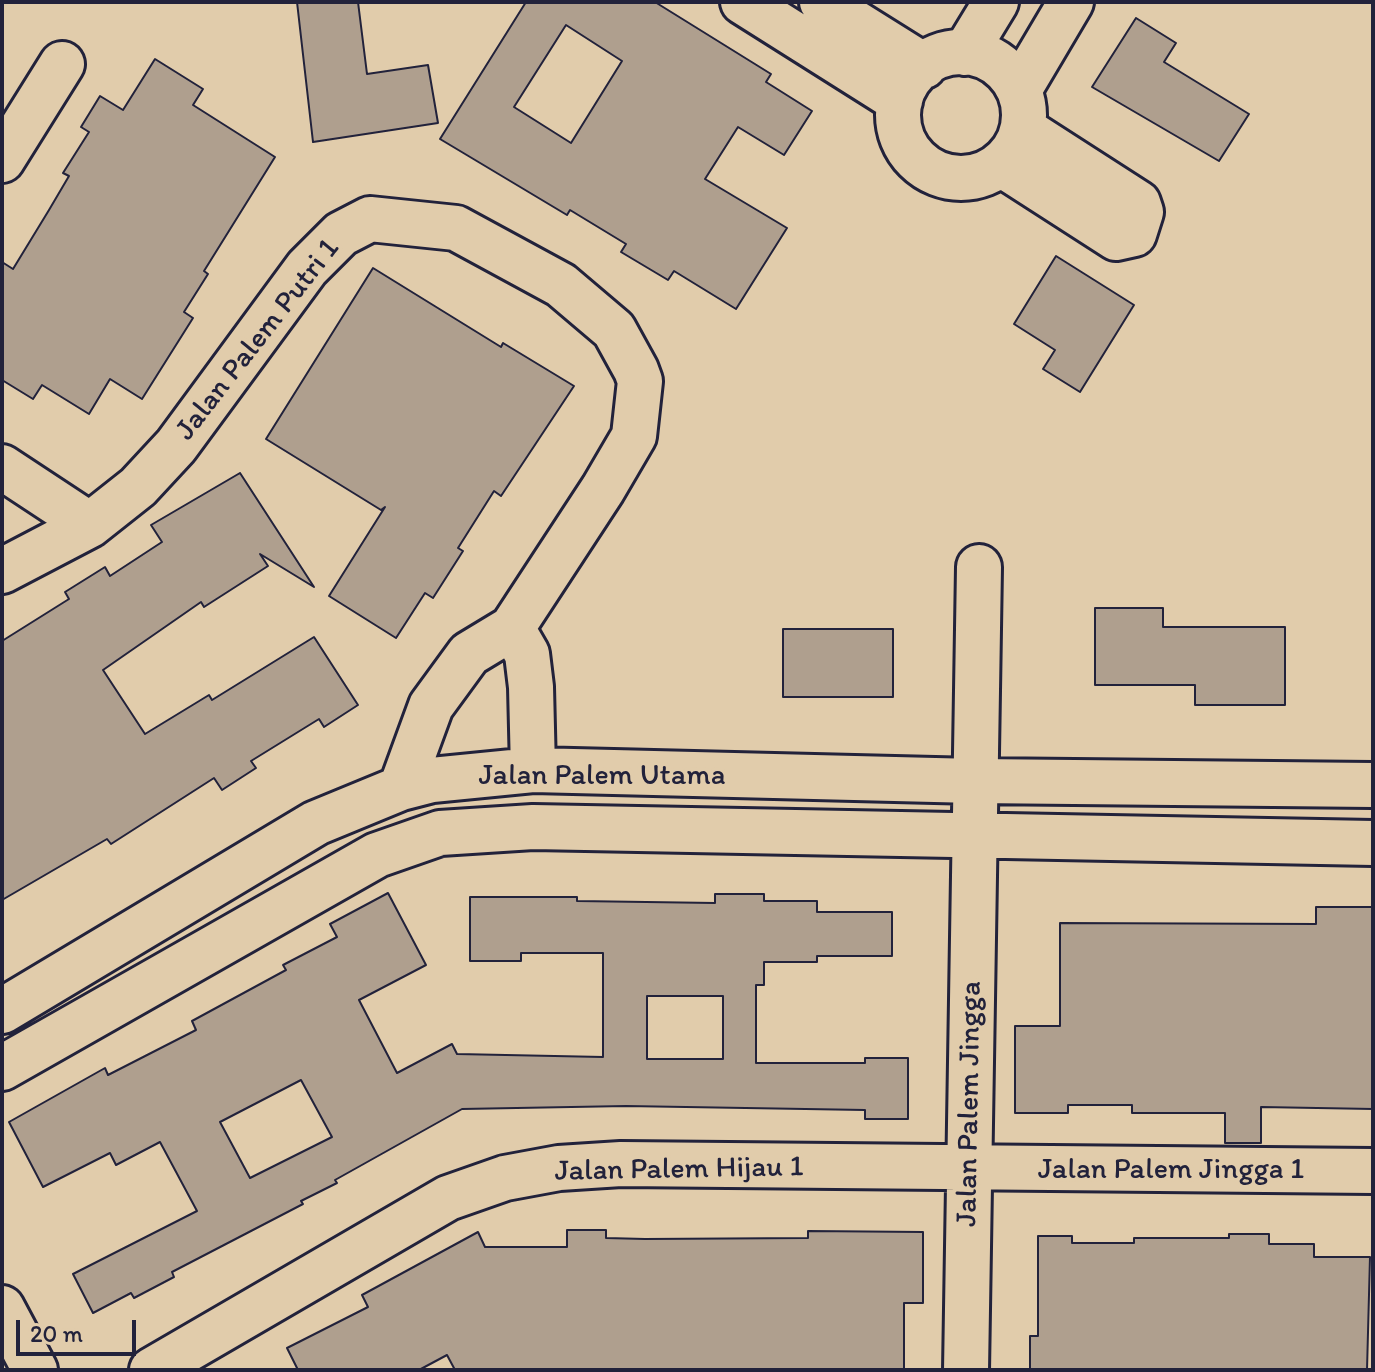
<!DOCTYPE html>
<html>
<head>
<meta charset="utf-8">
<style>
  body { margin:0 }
  #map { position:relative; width:1375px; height:1372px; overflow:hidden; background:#e1ccab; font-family:Itim,sans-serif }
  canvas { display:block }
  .frame { position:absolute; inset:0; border:4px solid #22223b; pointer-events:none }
  .scale { position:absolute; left:16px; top:1320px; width:120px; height:36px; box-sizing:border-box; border:4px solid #22223b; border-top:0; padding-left:10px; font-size:24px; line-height:28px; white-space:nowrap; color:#22223b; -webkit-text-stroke:6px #e1ccab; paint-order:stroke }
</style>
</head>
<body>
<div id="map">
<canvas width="1375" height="1372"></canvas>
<div class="frame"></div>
<div class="scale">20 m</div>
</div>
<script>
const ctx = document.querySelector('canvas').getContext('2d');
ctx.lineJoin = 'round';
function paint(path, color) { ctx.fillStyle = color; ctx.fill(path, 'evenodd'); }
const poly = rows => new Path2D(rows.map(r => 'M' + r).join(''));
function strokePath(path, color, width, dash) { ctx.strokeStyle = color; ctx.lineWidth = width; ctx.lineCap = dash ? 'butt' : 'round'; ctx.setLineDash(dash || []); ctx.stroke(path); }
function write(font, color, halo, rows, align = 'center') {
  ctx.font = font + ' Itim,sans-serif'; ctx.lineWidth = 8; ctx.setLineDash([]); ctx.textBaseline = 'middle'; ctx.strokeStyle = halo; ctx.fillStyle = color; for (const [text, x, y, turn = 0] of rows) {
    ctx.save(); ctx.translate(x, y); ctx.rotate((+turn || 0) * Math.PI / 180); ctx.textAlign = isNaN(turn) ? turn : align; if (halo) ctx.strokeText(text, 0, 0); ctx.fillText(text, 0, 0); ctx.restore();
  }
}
const building = poly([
  [297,2,358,2,367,74,428,65,438,123,313,142,297,2],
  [526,2,655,2,771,74,766,82,812,111,784,155,738,127,705,179,787,228,736,309,674,271,668,280,621,252,626,244,570,210,567,215,440,139,526,2],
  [566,25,622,61,571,143,514,107,566,25],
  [1136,18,1176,43,1164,62,1249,114,1219,161,1092,87,1136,18],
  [155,59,203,89,193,105,275,157,204,271,208,274,184,312,193,318,142,399,110,379,89,414,42,385,33,399,2,380,2,262,13,269,49,210,69,176,63,173,89,132,81,127,100,96,123,110,155,59],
  [1056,256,1134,305,1080,392,1043,369,1055,350,1014,324,1056,256],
  [373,268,501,347,503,343,574,386,501,496,494,491,458,548,463,551,433,598,425,593,396,638,329,596,385,507,381,510,266,439,373,268],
  [240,473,314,587,260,554,268,566,204,607,201,602,103,670,145,734,209,695,212,700,314,637,358,705,324,727,319,719,251,761,256,768,222,790,214,778,111,844,107,839,2,900,2,641,69,599,65,592,105,567,110,576,162,542,151,525,240,473],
  [1095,608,1163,608,1163,627,1285,627,1285,705,1195,705,1195,685,1095,685,1095,608],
  [783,629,893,629,893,697,783,697,783,629],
  [388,893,426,965,359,1000,397,1073,452,1044,457,1054,603,1057,603,953,521,953,521,961,470,961,470,897,577,897,577,901,715,903,715,894,764,894,764,901,817,901,817,912,892,912,892,956,817,956,817,962,764,962,764,985,756,985,756,1063,865,1063,865,1058,908,1058,908,1119,865,1119,865,1110,626,1106,462,1109,335,1180,337,1183,301,1201,303,1204,172,1272,174,1277,134,1298,131,1293,93,1313,73,1274,197,1211,160,1142,116,1165,110,1153,43,1187,9,1122,105,1068,108,1075,196,1030,192,1021,286,970,283,965,337,937,330,924,388,893],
  [647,996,723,996,723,1059,647,1059,647,996],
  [301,1080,332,1137,250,1178,220,1122,301,1080],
  [1316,907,1373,907,1373,1109,1261,1107,1261,1143,1225,1143,1225,1113,1132,1113,1132,1105,1068,1105,1068,1113,1015,1113,1015,1026,1060,1026,1060,923,1316,924,1316,907],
  [567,1230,606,1230,606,1238,645,1239,808,1238,808,1231,923,1232,923,1303,904,1303,904,1370,455,1370,447,1355,419,1370,298,1370,287,1348,368,1307,362,1295,478,1232,485,1247,567,1247,567,1230],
  [1229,1234,1269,1234,1269,1244,1314,1244,1314,1257,1370,1257,1367,1370,1030,1370,1030,1336,1038,1336,1038,1236,1072,1236,1072,1243,1134,1243,1134,1238,1229,1238,1229,1234]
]);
const minor = poly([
  [743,2,900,101],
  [822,2,924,66],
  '898 115a63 63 0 1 1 126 0a63 63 0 1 1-126 0Z',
  [965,53,996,2],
  [1019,90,1071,2],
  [2,160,62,64],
  [1001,164,1116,238,1134,234,1141,212,1138,203,1023,129],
  [2,467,90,525],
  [2,571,90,525,138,487,176,446,307,268,341,234,370,219,456,228,561,285,614,330,636,370,640,381,634,436,603,489,512,628,469,654,431,706,401,788],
  [512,628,527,654,531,687,533,770],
  [2,1011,316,823,401,788,432,780,533,770,975,781,1373,785],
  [2,1068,377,855,440,833,533,827,1373,843],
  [2,1308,35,1370],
  [152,1370,448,1198,505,1178,559,1168,621,1164,1373,1171],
  [966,1370,979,567]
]);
const streetNames = [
  ["Jalan Palem Putri 1",258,340,-52],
  ["Jalan Palem Utama",602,776],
  ["Jalan Palem Jingga",970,1104,-89],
  ["Jalan Palem Hijau 1",679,1170,-1],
  ["Jalan Palem Jingga 1",1171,1170]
];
paint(building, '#af9f8e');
strokePath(building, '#22223b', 2);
strokePath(minor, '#22223b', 50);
strokePath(minor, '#e1ccab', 44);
write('30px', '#22223b', '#e1ccab', streetNames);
</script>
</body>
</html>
